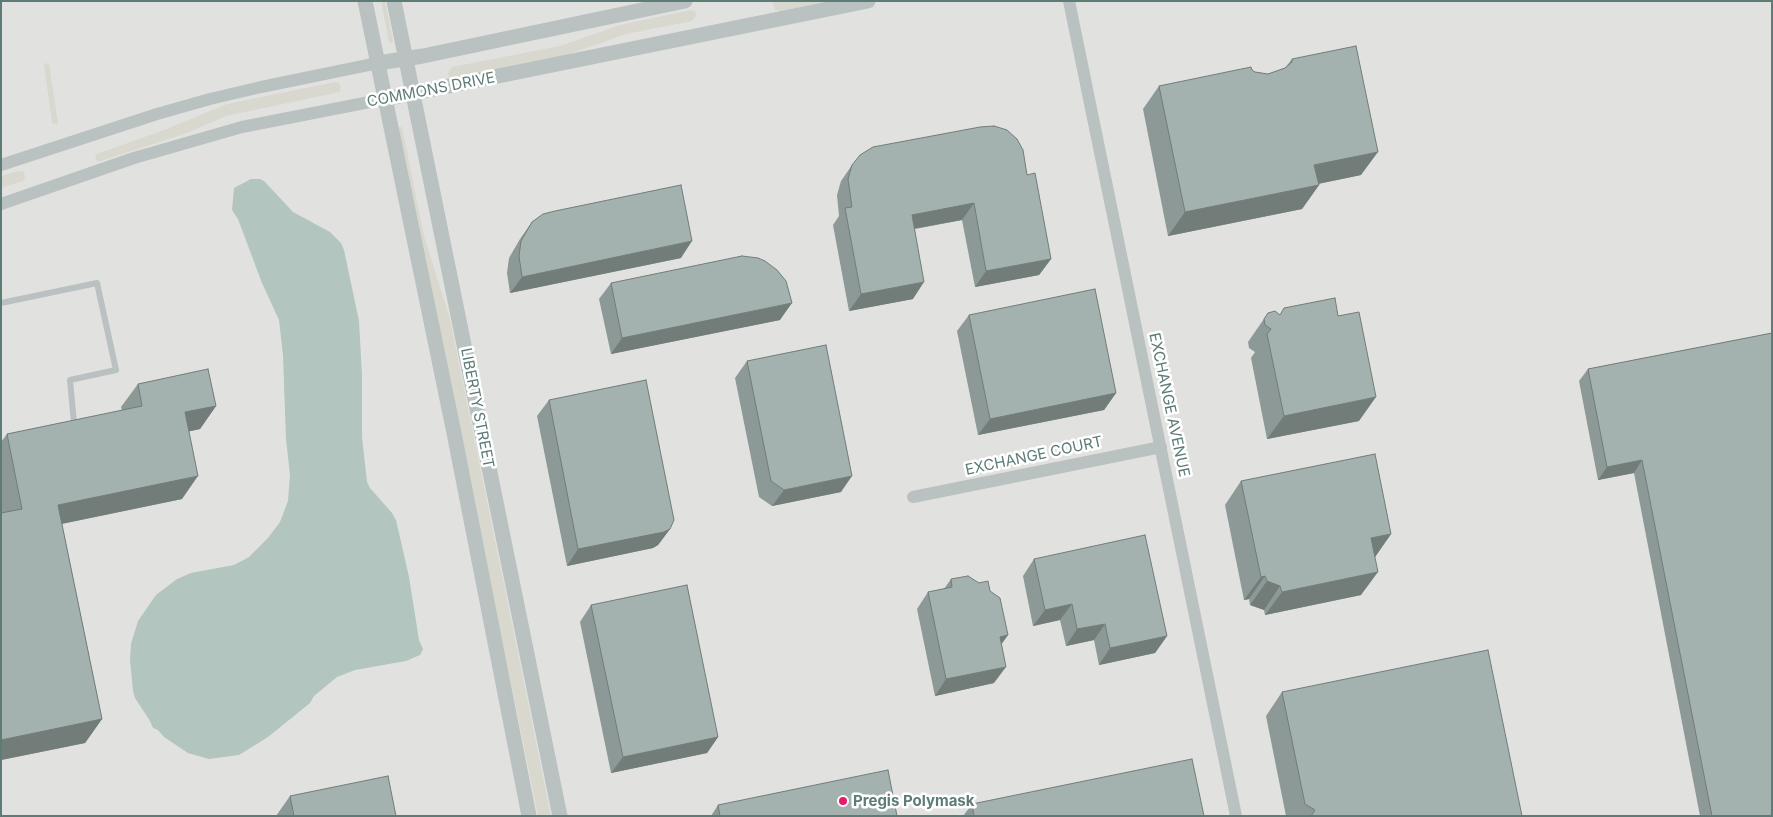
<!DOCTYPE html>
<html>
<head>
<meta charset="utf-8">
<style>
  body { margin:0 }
  #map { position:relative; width:1773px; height:817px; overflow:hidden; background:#f4f1ef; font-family:Inter,sans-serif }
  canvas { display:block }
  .frame { position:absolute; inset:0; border:2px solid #5d7c77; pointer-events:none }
</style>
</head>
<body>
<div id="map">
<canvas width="1773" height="817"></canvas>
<div class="frame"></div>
</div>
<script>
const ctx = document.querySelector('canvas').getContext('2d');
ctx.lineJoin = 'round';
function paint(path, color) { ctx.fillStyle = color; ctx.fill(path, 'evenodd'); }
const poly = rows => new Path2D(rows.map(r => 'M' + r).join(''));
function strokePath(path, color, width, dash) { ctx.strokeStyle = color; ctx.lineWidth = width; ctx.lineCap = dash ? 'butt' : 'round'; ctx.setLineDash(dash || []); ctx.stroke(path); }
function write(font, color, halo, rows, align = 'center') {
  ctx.font = font + ' Inter,sans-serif'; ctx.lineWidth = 5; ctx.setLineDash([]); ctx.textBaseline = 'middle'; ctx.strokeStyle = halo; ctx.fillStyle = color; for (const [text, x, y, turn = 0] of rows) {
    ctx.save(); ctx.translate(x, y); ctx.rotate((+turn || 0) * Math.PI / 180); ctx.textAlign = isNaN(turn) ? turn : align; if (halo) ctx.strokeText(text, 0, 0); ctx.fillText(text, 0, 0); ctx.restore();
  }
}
const built = poly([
  [1,1,1772,1,1772,816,1,816]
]);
const green = poly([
  [381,1,385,1,393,41,391,43,389,41],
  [772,1,831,1,781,11,775,10],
  [691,10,695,11,697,15,692,21,626,34,561,57,453,78,449,77,448,73,452,67,560,46,620,25],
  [45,63,49,64,58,123,57,124,52,123,44,65],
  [335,82,339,83,341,87,340,92,226,116,187,133,101,161,97,161,95,157,97,154,164,130,227,104],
  [398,127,402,127,424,236,450,319,551,816,538,816],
  [18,171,24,172,25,177,23,181,1,188,1,176]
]);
const water = poly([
  [251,179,260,179,264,181,293,212,330,232,341,243,344,250,359,321,362,375,362,437,367,482,370,488,392,513,396,520,409,577,419,640,423,649,420,655,406,661,355,670,337,677,314,696,310,703,268,737,239,755,209,759,188,753,164,737,158,730,153,728,150,721,135,698,133,691,130,660,131,644,138,621,156,595,177,579,191,573,234,565,249,557,268,538,280,522,288,501,290,475,286,439,283,355,279,320,262,283,238,219,232,210,234,188]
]);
const service = poly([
  [1,303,97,283,116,370,70,380,74,423,69,425]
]);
const minor = poly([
  [1069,1,1236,816],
  [1,165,157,114,210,99,261,87,378,63],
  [1,204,134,158,242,127,385,99],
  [913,497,1161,447]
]);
const tertiary = poly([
  [365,1,454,433,529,816],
  [394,1,560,816],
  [378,63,423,56,685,1],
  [385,99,868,1]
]);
const wall = poly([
  [1292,59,1361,175,1318,184,1319,185,1302,209,1168,236,1143,109,1159,86,1252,70,1255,72,1268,74,1285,68],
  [852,165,1027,175,1051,259,1039,275,975,287,962,220,915,229,913,299,849,311,833,225,839,216,837,195,841,181],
  [532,222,681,258,510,293,507,273,509,258,520,239],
  [611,283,780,320,611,354,599,299],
  [1268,313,1359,421,1267,439,1251,358,1255,352,1249,348,1248,342],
  [969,315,1116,393,1104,410,978,435,957,331],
  [1772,333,1772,816,1700,816,1634,473,1598,480,1579,381,1588,369],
  [747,361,841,492,772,506,759,497,735,378],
  [138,384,216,406,200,429,189,431,182,499,62,524,102,719,85,743,1,760,1,442,7,434,122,411,121,407],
  [549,400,670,529,658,545,653,548,567,566,537,416],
  [1241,481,1391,534,1375,557,1361,595,1265,615,1264,610,1250,605,1249,599,1244,600,1225,505],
  [1034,559,1167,636,1155,653,1099,665,1094,640,1066,646,1060,620,1033,626,1023,576],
  [951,579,990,591,1008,635,1001,644,994,683,935,696,917,609,928,592,944,589],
  [591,605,718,737,707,753,611,773,580,622],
  [1282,692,1522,816,1286,816,1266,716],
  [290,796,396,816,276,816],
  [972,804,1204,816,963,816],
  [718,805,897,816,711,816]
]);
const shadedWall = poly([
  [1378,152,1361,175,1298,188,1314,165],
  [1319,185,1302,209,1168,236,1185,212],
  [974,203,962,220,901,231,912,215],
  [692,241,681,258,510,293,522,277],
  [1051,259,1039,275,975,287,986,271],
  [924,282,913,299,849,311,861,294],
  [792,303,780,320,611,354,622,338],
  [1116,393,1104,410,978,435,990,419],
  [1376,397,1359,421,1267,439,1284,416],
  [216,406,200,429,169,436,185,412],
  [1642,460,1634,473,1598,480,1607,467],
  [198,476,182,499,41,528,58,505],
  [852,476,841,492,772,506,784,490],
  [670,529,658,545,653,548,567,566,578,549],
  [1391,534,1375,557,1371,538],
  [1378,572,1361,595,1265,615,1282,592],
  [1265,576,1249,599,1244,600,1261,577],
  [1267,581,1280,586,1264,610,1250,605],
  [1072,604,1060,620,1033,626,1045,610],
  [1105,624,1094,640,1066,646,1077,629],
  [1008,635,996,652,1000,637],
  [1167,636,1155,653,1099,665,1110,648],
  [1006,667,994,683,935,696,946,679],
  [102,719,85,743,1,760,1,740],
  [718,737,707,753,611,773,623,757]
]);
const building = poly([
  [1356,46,1378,152,1314,165,1319,185,1185,212,1159,86,1251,67,1252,70,1255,72,1268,74,1285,68,1292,62,1292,59,1356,46],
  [994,126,1007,130,1017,139,1023,150,1027,175,1035,173,1051,259,986,271,974,203,912,215,924,282,861,294,845,208,852,207,848,179,852,165,860,155,873,147,980,127,994,126],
  [681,185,692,241,522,277,519,256,521,241,532,222,543,214,555,211,681,185],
  [742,256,758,258,765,261,777,270,786,281,792,303,622,338,611,283,742,256],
  [1095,289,1116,393,990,419,969,315,1095,289],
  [1335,298,1338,316,1359,312,1376,397,1284,416,1267,334,1271,329,1265,325,1264,319,1268,313,1275,311,1280,315,1284,308,1335,298],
  [1772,333,1772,816,1712,816,1642,460,1607,467,1588,369,1772,333],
  [826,345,852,476,784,490,771,481,747,361,826,345],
  [208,369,216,406,185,412,198,476,58,505,102,719,1,740,1,513,22,509,7,434,142,406,138,384,208,369],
  [646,380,674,520,670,529,664,532,578,549,549,400,646,380],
  [1375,454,1391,534,1371,538,1378,572,1282,592,1280,586,1267,581,1265,576,1261,577,1241,481,1375,454],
  [1145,535,1167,636,1110,648,1105,624,1077,629,1072,604,1045,610,1034,559,1145,535],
  [968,576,979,583,988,581,990,591,1000,598,1008,635,1000,637,1006,667,946,679,928,592,952,587,951,579,968,576],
  [687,585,718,737,623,757,591,605,687,585],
  [1488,650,1522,816,1311,816,1315,810,1305,804,1282,692,1488,650],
  [1192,759,1204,816,974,816,972,804,1192,759],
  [888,770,897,816,720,816,718,805,888,770],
  [388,776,396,816,294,816,290,796,388,776]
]);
const markers = [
  [843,801,5,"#ea196b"]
];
const streetNames = [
  ["COMMONS DRIVE",431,90,-11],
  ["EXCHANGE AVENUE",1169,405,78],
  ["LIBERTY STREET",477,408,79],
  ["EXCHANGE COURT",1034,456,-12]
];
const poiNames = [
  ["Pregis Polymask",853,801]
];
paint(built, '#e1e2e0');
paint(green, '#d9d8ce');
paint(water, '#b2c5be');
strokePath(service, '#b9c2c0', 6);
strokePath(minor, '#b9c2c0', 12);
strokePath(tertiary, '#b9c2c0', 15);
paint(wall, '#8c9996');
paint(shadedWall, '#727d7a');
paint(building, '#a3b2af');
strokePath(building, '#727d7a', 1);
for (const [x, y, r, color] of markers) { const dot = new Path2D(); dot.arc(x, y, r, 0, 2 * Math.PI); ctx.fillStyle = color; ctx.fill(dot); strokePath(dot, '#fff', 2); }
write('15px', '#5d7c77', '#fff', streetNames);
write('bold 15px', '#5d7c77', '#fff', poiNames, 'left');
</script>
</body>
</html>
